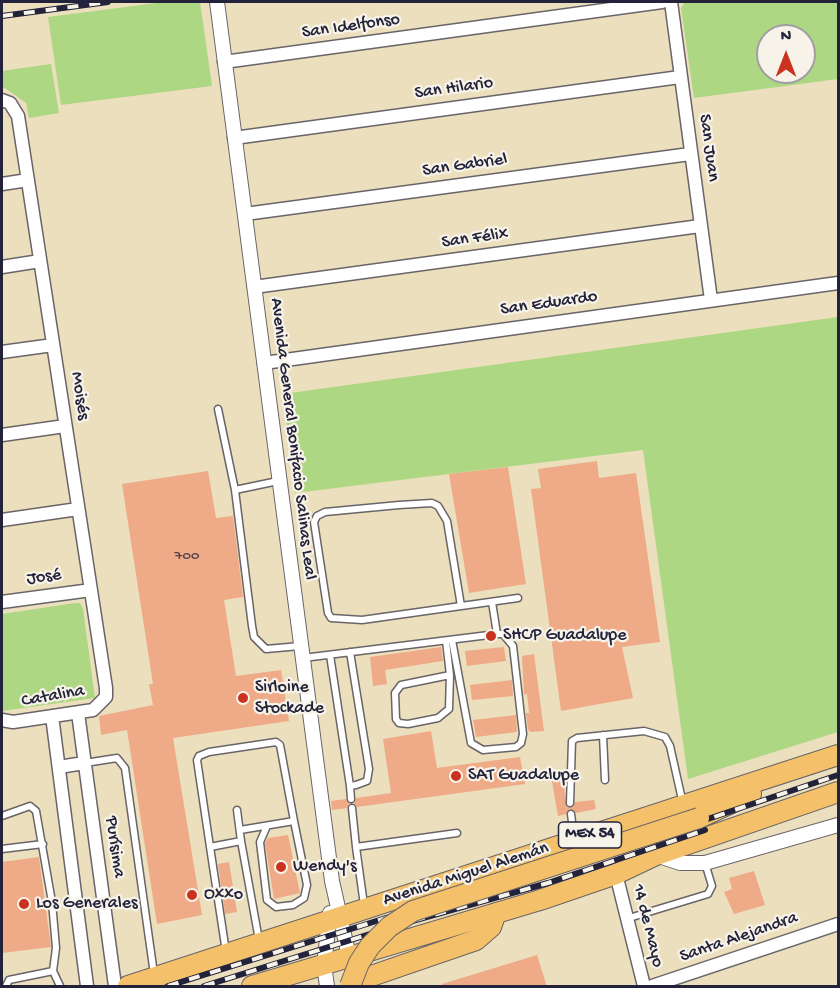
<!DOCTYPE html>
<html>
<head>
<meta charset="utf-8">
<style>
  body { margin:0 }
  #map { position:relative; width:840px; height:988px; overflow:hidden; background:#ecdfbd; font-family:"Gochi Hand",sans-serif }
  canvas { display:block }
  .frame { position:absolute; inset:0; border:3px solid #22223b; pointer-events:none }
  .north { position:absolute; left:756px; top:24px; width:60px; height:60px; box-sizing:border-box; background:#f7f3e8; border:2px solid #a29fa3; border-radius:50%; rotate:0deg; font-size:16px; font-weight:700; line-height:24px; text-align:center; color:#22223b }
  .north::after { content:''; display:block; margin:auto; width:21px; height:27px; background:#c8321e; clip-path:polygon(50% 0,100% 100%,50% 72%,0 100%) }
</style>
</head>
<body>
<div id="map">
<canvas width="840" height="988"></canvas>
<div class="frame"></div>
<div class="north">N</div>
</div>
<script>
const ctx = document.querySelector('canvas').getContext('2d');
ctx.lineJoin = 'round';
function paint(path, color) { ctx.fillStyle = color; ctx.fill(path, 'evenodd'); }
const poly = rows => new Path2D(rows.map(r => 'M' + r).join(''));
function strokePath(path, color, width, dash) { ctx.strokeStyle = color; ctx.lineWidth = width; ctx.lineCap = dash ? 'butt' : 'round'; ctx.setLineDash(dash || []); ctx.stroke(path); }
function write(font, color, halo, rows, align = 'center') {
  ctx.font = font + ' "Gochi Hand",sans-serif'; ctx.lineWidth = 4.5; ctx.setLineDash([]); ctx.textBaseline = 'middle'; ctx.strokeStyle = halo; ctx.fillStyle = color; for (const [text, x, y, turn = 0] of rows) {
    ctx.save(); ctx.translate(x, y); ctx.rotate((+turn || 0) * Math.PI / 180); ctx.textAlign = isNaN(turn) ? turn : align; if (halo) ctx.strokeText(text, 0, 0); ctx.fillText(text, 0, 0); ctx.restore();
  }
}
const green = poly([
  [164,2,200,2,212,86,61,105,48,17],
  [685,2,838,2,838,79,694,98,681,8],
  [768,36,804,36,804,72,768,72],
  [51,64,59,113,29,118,26,103,5,88,2,89,2,71],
  [838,317,838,732,688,779,643,450,295,493,283,394],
  [75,603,80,603,83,609,95,698,2,711,2,614]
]);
const building = poly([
  [597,461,599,478,636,473,660,642,622,647,633,698,561,711,531,489,541,488,538,469],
  [508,467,526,584,469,593,449,474],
  [208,471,216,518,233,516,243,597,224,600,236,676,281,670,289,721,173,738,202,915,157,924,127,730,101,735,99,716,153,705,149,684,153,684,122,484],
  [441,647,443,661,385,670,387,684,373,686,370,657],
  [504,647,506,661,467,666,465,651],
  [534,654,544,731,531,732,528,730,526,713,529,713,527,694,524,695,522,656],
  [512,680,513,696,472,700,470,685],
  [516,715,517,732,476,737,473,720],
  [431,731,437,768,520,757,525,784,357,807,354,803,356,798,391,793,383,739],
  [562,775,567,807,573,807,575,802,594,800,596,809,576,813,570,809,566,814,558,816,551,776],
  [346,799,349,804,347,808,332,810,331,801],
  [288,835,300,893,274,899,265,843,268,838],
  [39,857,51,947,2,953,2,862],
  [229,862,237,912,225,914,218,864],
  [754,871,765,905,734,914,724,892,732,889,729,878],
  [537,955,547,987,442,987,442,984]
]);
const service = poly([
  [218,409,235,490],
  [278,481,235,490,252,626,254,637,266,649,300,646],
  [492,602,497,634],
  [461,606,447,521,438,506,432,503,399,505,325,512,317,516,314,522,328,613,331,618,362,620,518,598],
  [446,641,450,675,449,709,438,718,408,724,399,723,396,719,395,693,401,685,450,675],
  [330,655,350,786,356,785,367,781,369,769,350,652],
  [303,658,497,634,503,634,513,646,523,734,521,743,516,747,483,750,471,743,452,640],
  [603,735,605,780],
  [85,763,117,758,125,768,154,974],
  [350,786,351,799],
  [570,803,572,741,577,738,644,731,665,737,670,746,683,804],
  [352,808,356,847],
  [237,810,241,841],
  [571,814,574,837],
  [2,816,30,806,36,811,52,902,56,948,53,971],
  [267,826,260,842,267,900,276,907,293,905,304,898,307,885,294,821],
  [210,847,197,760,199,756,209,752,276,742,280,745,294,821,240,830],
  [2,849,43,844],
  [364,905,356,847,457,833],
  [629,918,708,894,712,886,705,863],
  [226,952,210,847,241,841,259,940],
  [53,971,60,986],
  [6,986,9,980,53,971]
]);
const minor = poly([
  [671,2,711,300],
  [224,62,662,2],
  [2,100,10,103,18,116,106,688,106,697,93,710,13,722,2,720],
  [234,138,680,77],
  [2,184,28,180],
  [245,214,690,154],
  [2,267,40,261],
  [254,287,700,226],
  [2,352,53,345],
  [264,363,838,283],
  [2,435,65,426],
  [2,520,78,509],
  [2,602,91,590],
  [78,713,115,986],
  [52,716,87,986],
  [59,767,84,763],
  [616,874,644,986],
  [652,986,838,924]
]);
const tertiary = poly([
  [217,2,332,881,351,965],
  [656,855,680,863,705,863,838,825],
  [327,986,324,965,330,913]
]);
const trunk = poly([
  [699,818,751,794],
  [354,982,476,940,491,927,496,913],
  [128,986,838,755],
  [252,986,540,900,616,874,656,855,838,792]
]);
const rail = poly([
  [2,16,108,2],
  [168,986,402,913,545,874,838,775],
  [204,986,405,923,548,883,705,830]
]);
const trunkBridge = poly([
  [350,986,359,963,370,946,389,927,413,911,699,818]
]);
const markers = [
  [491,636,6,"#c8321e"],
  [243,698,6,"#c8321e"],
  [456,776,6,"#c8321e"],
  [281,867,6,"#c8321e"],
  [192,895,6,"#c8321e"],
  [24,904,6,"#c8321e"]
];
const numberNames = [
  ["700",187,557]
];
const shields = [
  [590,835,63]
];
const shieldNames = [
  ["MEX 54",590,835]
];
const streetNames = [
  ["San Idelfonso",351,27,-8],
  ["San Hilario",454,89,-8],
  ["San Juan",708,148,82],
  ["San Gabriel",465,166,-8],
  ["San Félix",475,239,-8],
  ["San Eduardo",549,304,-8],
  ["Moisés",79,396,81],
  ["Avenida General Bonifacio Salinas Leal",292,439,83],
  ["José",44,578,-8],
  ["Catalina",53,697,-10],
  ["Purísima",114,847,82],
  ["Avenida Miguel Alemán",466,875,-18],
  ["14 de Mayo",647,926,76],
  ["Santa Alejandra",739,938,-19]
];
const poiNames = [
  ["SHCP Guadalupe",503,636],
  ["Sirloine",255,688],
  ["Stockade",255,709],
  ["SAT Guadalupe",468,776],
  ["Wendy's",293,867],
  ["Oxxo",204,895],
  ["Los Generales",36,904]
];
paint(green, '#add782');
paint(building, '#efaa88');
strokePath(service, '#696468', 9);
strokePath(minor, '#696468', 15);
strokePath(tertiary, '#696468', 16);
strokePath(trunk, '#696468', 22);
strokePath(service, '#fff', 6);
strokePath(minor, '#fff', 12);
strokePath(tertiary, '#fff', 14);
strokePath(trunk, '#f4c16a', 20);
strokePath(rail, '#22223b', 6);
strokePath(rail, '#f7f3e8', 4, [11]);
strokePath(trunkBridge, '#696468', 22, []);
strokePath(trunkBridge, '#f4c16a', 20);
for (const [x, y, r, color] of markers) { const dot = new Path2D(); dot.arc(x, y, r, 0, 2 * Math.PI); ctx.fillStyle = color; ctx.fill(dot); strokePath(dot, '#f7f3e8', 2); }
write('15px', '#55444e', null, numberNames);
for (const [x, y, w] of shields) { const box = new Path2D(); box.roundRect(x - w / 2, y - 13, w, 26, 4.5); ctx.fillStyle = '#f7f3e8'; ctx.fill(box); strokePath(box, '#22223b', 1.5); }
write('bold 16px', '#22223b', null, shieldNames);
write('18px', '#22223b', '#f7f3e8', streetNames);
write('18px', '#22223b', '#f7f3e8', poiNames, 'left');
</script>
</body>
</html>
